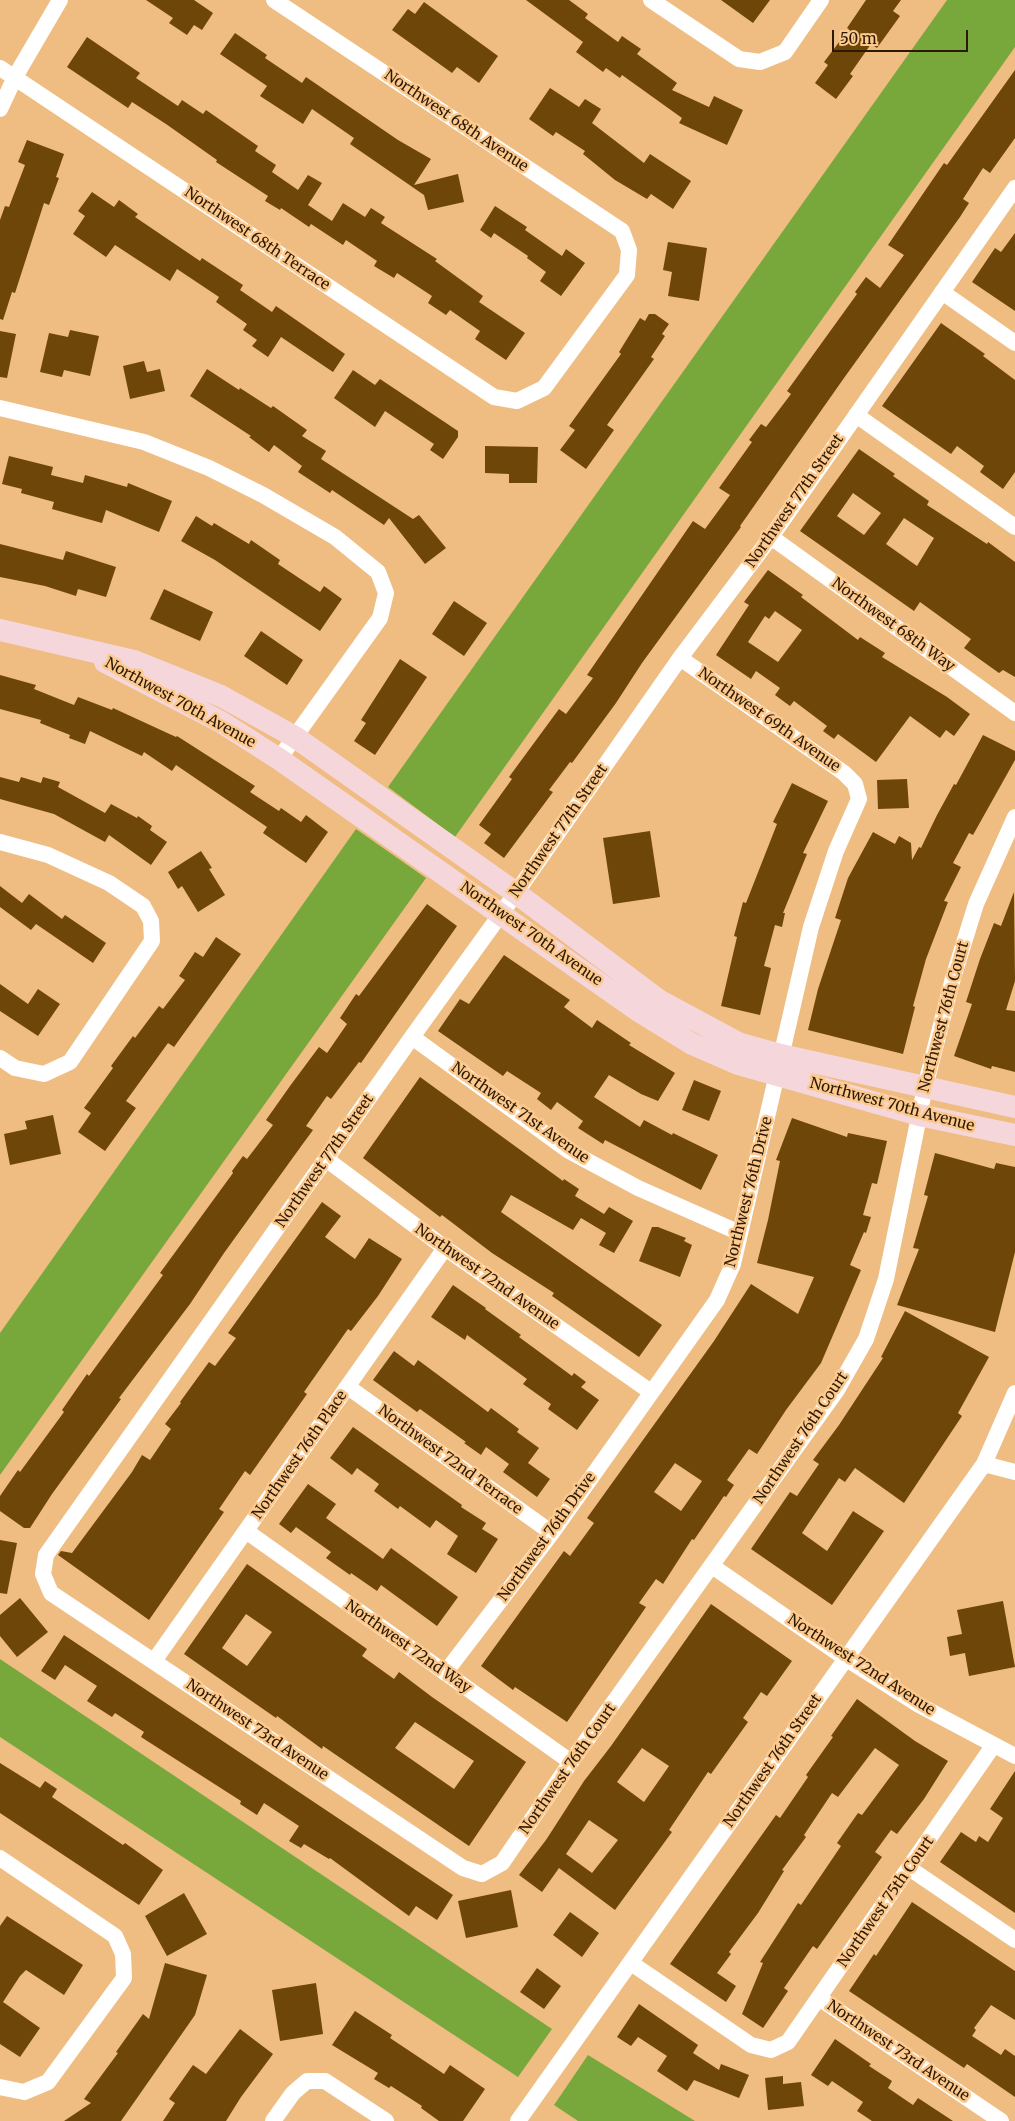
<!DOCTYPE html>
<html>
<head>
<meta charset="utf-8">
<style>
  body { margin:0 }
  #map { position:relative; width:1015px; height:2121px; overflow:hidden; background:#efbc82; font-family:Merriweather,serif }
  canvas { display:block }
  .scale { position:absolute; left:832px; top:30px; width:136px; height:22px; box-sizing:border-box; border:2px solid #2c1902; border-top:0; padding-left:6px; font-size:15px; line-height:18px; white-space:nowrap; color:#2c1902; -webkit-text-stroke:4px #fcc98e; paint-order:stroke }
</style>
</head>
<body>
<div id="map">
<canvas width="1015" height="2121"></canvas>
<div class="scale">50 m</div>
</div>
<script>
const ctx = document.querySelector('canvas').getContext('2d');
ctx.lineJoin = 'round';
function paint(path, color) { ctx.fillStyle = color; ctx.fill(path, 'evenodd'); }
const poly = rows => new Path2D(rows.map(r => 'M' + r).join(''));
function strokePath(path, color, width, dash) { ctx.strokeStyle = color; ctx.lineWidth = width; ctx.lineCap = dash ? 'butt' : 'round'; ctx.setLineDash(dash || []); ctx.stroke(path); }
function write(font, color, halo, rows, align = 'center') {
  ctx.font = font + ' Merriweather,serif'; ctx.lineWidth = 5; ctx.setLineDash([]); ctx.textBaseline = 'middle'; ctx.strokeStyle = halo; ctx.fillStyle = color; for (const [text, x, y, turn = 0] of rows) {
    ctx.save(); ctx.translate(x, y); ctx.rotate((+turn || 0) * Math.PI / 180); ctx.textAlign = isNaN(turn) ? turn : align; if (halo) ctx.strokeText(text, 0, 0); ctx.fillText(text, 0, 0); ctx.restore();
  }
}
const water = poly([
  [947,0,1015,0,1015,47,455,837,388,787],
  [356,829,426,878,0,1475,0,1333],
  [0,1659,552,2029,518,2077,0,1737],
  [588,2055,695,2121,578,2121,554,2105]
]);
const building = poly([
  [146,0,194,0,213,13,202,30,194,25,187,35,169,23,173,18],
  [526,0,569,0,588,14,585,18,618,42,622,36,641,49,637,54,677,83,672,90,709,107,714,96,743,110,727,145,679,123,682,118,622,75,620,78,606,68,603,72,576,52,583,42],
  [721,0,770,0,753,23],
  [866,0,901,0,893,11,900,16,877,48,871,44,850,74,853,76,836,99,815,83,828,65,824,62,849,29,847,28],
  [424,2,498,56,479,83,457,67,452,73,392,30,408,9,415,14],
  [235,33,267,55,265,58,302,83,306,77,398,140,431,159,414,185,458,174,464,202,428,210,424,195,350,144,354,138,312,109,303,124,260,96,267,86,220,54],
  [87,37,140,73,136,78,178,106,182,100,203,114,206,110,258,146,255,151,276,165,272,172,298,190,308,175,322,183,308,205,332,221,343,203,365,217,371,208,385,217,381,223,437,259,435,261,483,296,479,302,525,333,506,360,475,339,480,331,450,310,446,315,428,303,432,296,397,273,394,278,374,266,377,261,346,240,343,245,311,224,309,227,281,208,280,210,265,201,268,196,216,162,217,160,166,124,132,102,128,108,67,67],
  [1015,70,1015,138,990,173,983,168,963,199,969,203,960,217,844,378,740,526,741,527,642,663,616,703,572,763,570,762,549,790,553,792,504,858,484,843,491,834,479,825,512,779,509,777,559,709,566,714,593,678,587,675,693,521,705,529,730,495,719,488,752,442,749,440,761,424,766,427,791,394,787,391,857,294,855,292,866,277,880,288,904,255,888,245,944,163,947,165],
  [550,88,579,107,585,99,601,109,592,123,644,163,650,154,691,181,673,209,651,194,647,199,615,180,583,154,585,151,556,132,553,136,529,119],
  [27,140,64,154,56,177,59,178,49,205,44,203,15,293,12,292,3,320,0,319,0,220,5,206,9,207,25,165,18,162],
  [92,192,114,207,119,200,138,214,135,217,200,261,202,258,243,285,240,290,272,312,276,306,345,354,333,372,281,337,268,357,252,346,257,340,243,330,247,324,216,302,219,297,177,269,170,281,115,245,106,257,73,234,85,216,78,211],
  [495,206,527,227,525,230,562,256,566,249,585,263,561,296,540,281,546,272,527,258,528,256,494,233,491,238,480,230],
  [1015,233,1015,311,972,282,995,248,1001,252],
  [668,242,707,248,699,301,668,296,672,272,663,270],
  [649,314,655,314,669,324,662,334,665,336,651,357,654,359,607,425,614,430,586,469,560,450,575,430,569,426,621,354,619,352,640,318,645,321],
  [941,323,985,354,983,356,1015,380,1015,472,1003,489,980,472,984,466,957,446,951,454,882,406],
  [70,330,99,336,90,376,64,370,62,377,40,372,49,333,68,337],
  [0,331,16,334,7,378,0,377],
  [144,361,147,372,160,369,165,391,130,399,123,366],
  [207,369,239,390,240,388,271,408,273,406,307,430,302,436,326,451,321,459,413,519,419,515,446,548,425,564,389,518,384,525,332,490,330,493,298,472,302,466,274,445,269,452,249,437,251,436,190,396],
  [353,370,375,385,380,379,458,431,458,437,443,459,430,450,434,444,385,411,375,427,334,398],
  [485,446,538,447,537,483,509,483,509,474,485,473],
  [859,449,895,474,893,476,929,501,927,505,987,544,988,542,1015,562,1015,677,1003,670,999,673,964,648,971,639,920,602,914,611,800,531],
  [853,493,881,513,864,535,837,516],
  [904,518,934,538,917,566,886,544],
  [9,456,53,467,51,475,83,483,85,475,127,487,128,483,172,501,159,532,106,510,102,523,52,509,54,502,21,493,22,489,2,484],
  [196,516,212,526,214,523,249,544,251,540,280,560,278,564,320,592,324,586,342,599,320,631,215,560,181,541],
  [0,544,63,560,66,551,116,567,106,597,78,589,76,596,45,586,0,577],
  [768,570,803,595,801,597,858,640,860,637,885,653,882,657,947,697,970,714,954,736,946,730,940,738,910,716,876,762,838,734,834,739,823,731,827,726,794,701,790,706,775,695,780,688,756,671,751,679,716,655,749,605,744,602],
  [775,611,802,630,778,662,748,642,765,616,769,619],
  [164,589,213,612,200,641,150,619],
  [454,601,487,623,464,656,432,634],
  [261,631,303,660,287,685,244,656],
  [400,659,427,677,375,755,354,741,366,723,361,720],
  [0,675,36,685,34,689,74,705,78,697,112,710,113,708,176,737,177,736,255,786,250,792,279,811,281,808,301,822,306,815,328,832,306,863,263,833,267,827,176,765,172,771,144,752,142,756,90,731,85,744,69,738,70,735,40,723,41,720,0,709],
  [983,735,1015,751,1015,760,973,835,969,833,953,863,961,867,944,901,948,902,926,959,913,1006,915,1007,903,1054,808,1030,818,989,841,920,835,918,848,878,873,832,895,844,899,836,911,843,912,860,919,847,921,848,937,815,954,784,956,785],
  [0,777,19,782,21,777,41,783,43,777,60,782,58,787,105,813,111,804,137,818,138,816,152,826,150,830,167,842,151,865,109,835,105,842,54,814,0,799],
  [907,779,909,808,878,809,877,780],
  [792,783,828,801,803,853,807,854,783,913,785,913,782,927,775,925,764,966,771,968,760,1015,721,1006,737,937,734,936,743,902,746,903,777,824,773,822],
  [650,831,660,897,613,904,603,838],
  [201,851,212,868,209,869,225,895,198,912,182,886,178,889,168,872],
  [0,886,22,903,29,894,62,919,65,915,106,943,93,963,36,924,31,930,0,907],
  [1014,892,1015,981,1006,1010,1015,1011,1015,1072,992,1066,991,1069,954,1056,972,1004,966,1002,980,959,994,923,1001,926],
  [427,904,457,926,361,1063,359,1062,331,1099,327,1096,306,1126,313,1130,302,1145,224,1253,190,1304,119,1398,121,1399,52,1494,30,1528,24,1528,0,1511,0,1496,18,1470,20,1472,64,1412,62,1410,87,1374,89,1376,163,1275,160,1273,233,1173,232,1171,243,1156,247,1159,273,1125,266,1120,290,1086,319,1047,327,1053,347,1024,340,1018,356,994,359,996],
  [216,937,241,954,174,1047,168,1043,126,1101,136,1108,105,1151,78,1132,91,1113,84,1108,113,1068,111,1066,133,1036,135,1038,159,1006,163,1009,185,980,179,976,195,952,203,957],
  [504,955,570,1000,564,1007,592,1028,597,1020,631,1043,629,1045,675,1073,658,1101,641,1094,609,1075,594,1097,640,1127,644,1120,672,1135,673,1133,718,1155,701,1190,605,1140,603,1144,578,1128,583,1121,557,1102,551,1110,537,1099,541,1093,507,1071,503,1076,438,1031,460,999,469,1004],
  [0,984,28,1004,38,989,60,1004,38,1036,0,1011],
  [420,1077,563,1181,564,1179,579,1189,575,1196,604,1214,609,1207,633,1221,614,1253,599,1245,606,1233,581,1218,573,1230,511,1195,501,1212,662,1325,639,1357,552,1296,554,1293,492,1253,442,1215,440,1217,363,1158],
  [694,1080,721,1091,709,1121,682,1110],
  [53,1115,61,1154,10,1165,4,1134,27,1129,25,1121],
  [792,1118,847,1137,848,1133,887,1141,877,1184,872,1183,863,1215,871,1217,866,1233,864,1232,850,1265,861,1270,821,1363,786,1410,757,1454,749,1449,727,1480,734,1485,726,1497,724,1496,694,1540,692,1539,663,1584,656,1579,639,1603,646,1607,567,1722,515,1687,513,1690,481,1666,564,1551,570,1556,594,1523,587,1518,714,1341,751,1284,798,1314,814,1277,757,1263,768,1220,780,1161,776,1160],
  [675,1463,702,1481,681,1511,654,1492],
  [935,1153,994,1169,996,1163,1015,1167,1015,1252,995,1332,897,1305,919,1249,913,1248,928,1196,924,1195],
  [322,1202,341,1216,325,1237,355,1259,369,1238,402,1259,378,1296,351,1331,348,1329,304,1392,307,1394,250,1475,245,1471,219,1509,224,1512,149,1620,58,1555,61,1551,72,1553,132,1472,142,1455,150,1460,171,1429,165,1424,181,1403,180,1402,209,1362,215,1366,236,1338,228,1333],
  [652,1227,658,1227,686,1238,684,1241,692,1245,680,1277,639,1261],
  [453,1285,486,1308,485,1309,521,1335,519,1337,572,1376,574,1373,586,1382,581,1387,599,1400,577,1430,548,1409,551,1404,523,1384,527,1379,467,1335,465,1340,431,1317],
  [905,1311,989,1357,958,1413,962,1416,904,1503,855,1468,845,1482,839,1478,802,1533,827,1551,853,1511,884,1531,832,1605,751,1549,790,1492,797,1496,819,1464,813,1460,839,1425,883,1358,881,1357],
  [394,1351,414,1366,418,1360,488,1412,491,1408,519,1429,517,1432,539,1448,528,1463,550,1479,537,1497,503,1472,509,1464,486,1447,481,1455,464,1443,466,1442,420,1409,417,1412,373,1380],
  [353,1427,462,1505,461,1507,486,1523,482,1529,498,1539,476,1573,447,1554,458,1536,436,1520,430,1528,400,1506,398,1509,374,1491,379,1484,357,1468,352,1475,330,1458],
  [308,1484,336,1504,326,1518,383,1559,391,1548,458,1597,437,1626,381,1585,377,1591,351,1573,350,1575,326,1558,331,1552,296,1527,291,1533,279,1524],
  [0,1540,17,1543,7,1594,0,1593],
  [247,1564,367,1649,362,1656,394,1679,399,1672,432,1697,526,1762,469,1846,323,1746,322,1749,277,1716,276,1718,184,1654],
  [246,1614,272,1632,247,1666,222,1648],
  [415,1722,474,1761,454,1789,395,1748],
  [20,1598,48,1632,17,1657,0,1636,0,1615],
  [1003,1601,1015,1667,969,1676,965,1653,950,1656,947,1637,962,1634,957,1610],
  [711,1604,792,1661,767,1696,761,1692,743,1718,748,1722,711,1774,708,1772,669,1830,672,1832,615,1910,559,1868,542,1892,519,1875,546,1840,584,1781,611,1746],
  [642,1748,669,1766,644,1802,617,1782],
  [589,1820,618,1840,592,1873,566,1854],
  [64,1635,453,1895,437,1920,416,1906,409,1916,330,1858,329,1859,304,1844,301,1848,289,1841,299,1826,264,1803,257,1815,240,1804,241,1801,141,1737,144,1732,115,1713,112,1717,87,1701,97,1686,65,1665,55,1680,41,1671],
  [857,1699,915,1741,948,1761,924,1799,897,1834,891,1830,875,1852,882,1857,817,1949,813,1946,784,1988,788,1991,763,2028,742,2014,763,1963,760,1962,798,1903,801,1905,841,1846,837,1843,858,1813,862,1815,899,1765,875,1748,838,1797,832,1793,804,1835,806,1837,782,1870,784,1871,758,1913,729,1952,731,1954,717,1973,736,1986,726,2002,670,1964,776,1815,780,1818,808,1777,806,1775,833,1737,831,1736],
  [0,1763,40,1788,45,1781,57,1789,52,1797,123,1845,125,1843,163,1870,139,1905,0,1813],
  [1015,1771,1015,1913,940,1862,961,1832,976,1842,979,1836,988,1842,1003,1818,990,1809],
  [511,1890,518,1927,466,1938,458,1901],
  [184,1893,207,1934,167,1956,145,1916],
  [912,1902,1015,1971,1015,2020,991,2005,974,2028,976,2030,972,2036,1001,2055,1005,2049,1015,2056,1015,2097,967,2064,964,2068,849,1991,874,1954,876,1956],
  [570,1912,599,1933,582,1957,553,1935],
  [7,1916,83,1965,64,1995,26,1970,20,1976,3,2002,40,2028,20,2057,0,2044,0,1926],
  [165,1963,207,1975,195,2015,121,2121,64,2121,91,2103,84,2099,118,2053,116,2052,143,2014,149,2019],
  [537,1968,561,1986,544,2009,520,1992],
  [316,1983,323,2034,280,2041,272,1990],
  [639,2004,698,2045,693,2053,719,2070,721,2064,749,2075,739,2098,694,2080,687,2091,657,2071,667,2056,638,2037,631,2046,617,2037],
  [355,2011,392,2035,390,2038,444,2074,450,2065,485,2089,463,2121,439,2121,421,2108,422,2106,391,2086,389,2088,374,2079,378,2073,332,2045],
  [240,2029,273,2054,241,2097,226,2121,163,2121,175,2103,169,2099,193,2065,206,2074],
  [835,2039,871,2064,869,2066,892,2081,888,2088,913,2105,918,2098,953,2121,872,2121,857,2111,863,2102,832,2081,828,2086,811,2075],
  [783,2076,783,2084,801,2082,804,2106,768,2110,765,2078]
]);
const street = poly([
  [651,0,739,59,760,62,785,52,821,0],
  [0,68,494,397,517,401,544,388,627,275,629,250,622,231,274,0],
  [0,109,15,77,60,0],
  [1015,188,771,537,680,658,516,893,412,1037,46,1555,43,1574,51,1593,463,1868,482,1874,502,1863,571,1762,837,1390,866,1339,886,1279,925,1087,953,978,976,904,1015,817],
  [942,292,1015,343],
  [0,408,144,442,209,468,263,495,335,537,378,572,386,593,380,618,279,759],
  [856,415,1015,527],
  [771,537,1015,713],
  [0,842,48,855,109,883,143,906,151,921,152,941,70,1062,44,1074,15,1068,0,1058],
  [412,1037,569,1151,638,1188,740,1233],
  [326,1159,445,1248,651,1392],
  [348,1387,552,1533],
  [984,1464,1015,1472],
  [246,1531,571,1762],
  [712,1566,845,1658,919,1705,1015,1756],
  [154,1661,445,1248],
  [445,1673,552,1533,717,1300,733,1264,811,927,836,851,859,799,855,784,844,773,680,658],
  [0,1858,115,1936,123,1954,124,1978,48,2082,24,2092,0,2087],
  [909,1868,1015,1940],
  [631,1963,751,2045,771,2050,788,2042,993,1746],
  [819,1998,1001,2121],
  [273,2121,293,2093,307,2081,325,2081,386,2121],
  [518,2121,984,1464,1015,1393]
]);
const secondary = poly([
  [0,630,134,661,221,696,295,737,516,893,660,1001,738,1043,781,1055,1015,1107],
  [105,662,221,722,279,759,640,1012,692,1044,738,1064,919,1115,1015,1135]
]);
const streetNames = [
  ["Northwest 68th Avenue",456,121,34],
  ["Northwest 68th Terrace",257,239,34],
  ["Northwest 77th Street",795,501,-55],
  ["Northwest 68th Way",893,625,36],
  ["Northwest 70th Avenue",180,703,29],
  ["Northwest 69th Avenue",769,720,35],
  ["Northwest 77th Street",559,831,-55],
  ["Northwest 70th Avenue",531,934,35],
  ["Northwest 76th Court",944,1017,-75],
  ["Northwest 70th Avenue",892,1105,15],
  ["Northwest 71st Avenue",520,1113,35],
  ["Northwest 77th Street",325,1161,-55],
  ["Northwest 76th Drive",749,1192,-76],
  ["Northwest 72nd Avenue",487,1277,35],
  ["Northwest 76th Court",801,1438,-56],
  ["Northwest 76th Place",300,1455,-55],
  ["Northwest 72nd Terrace",450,1460,36],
  ["Northwest 76th Drive",547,1537,-54],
  ["Northwest 72nd Way",408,1647,35],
  ["Northwest 72nd Avenue",861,1665,33],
  ["Northwest 73rd Avenue",257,1730,34],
  ["Northwest 76th Street",773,1761,-55],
  ["Northwest 76th Court",568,1769,-55],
  ["Northwest 75th Court",886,1902,-55],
  ["Northwest 73rd Avenue",898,2051,34]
];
paint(water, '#78a83b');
paint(building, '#6e4609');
strokePath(street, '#fff', 16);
strokePath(secondary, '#f5d6db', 22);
write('15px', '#2c1902', '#fcc98e', streetNames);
</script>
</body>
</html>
